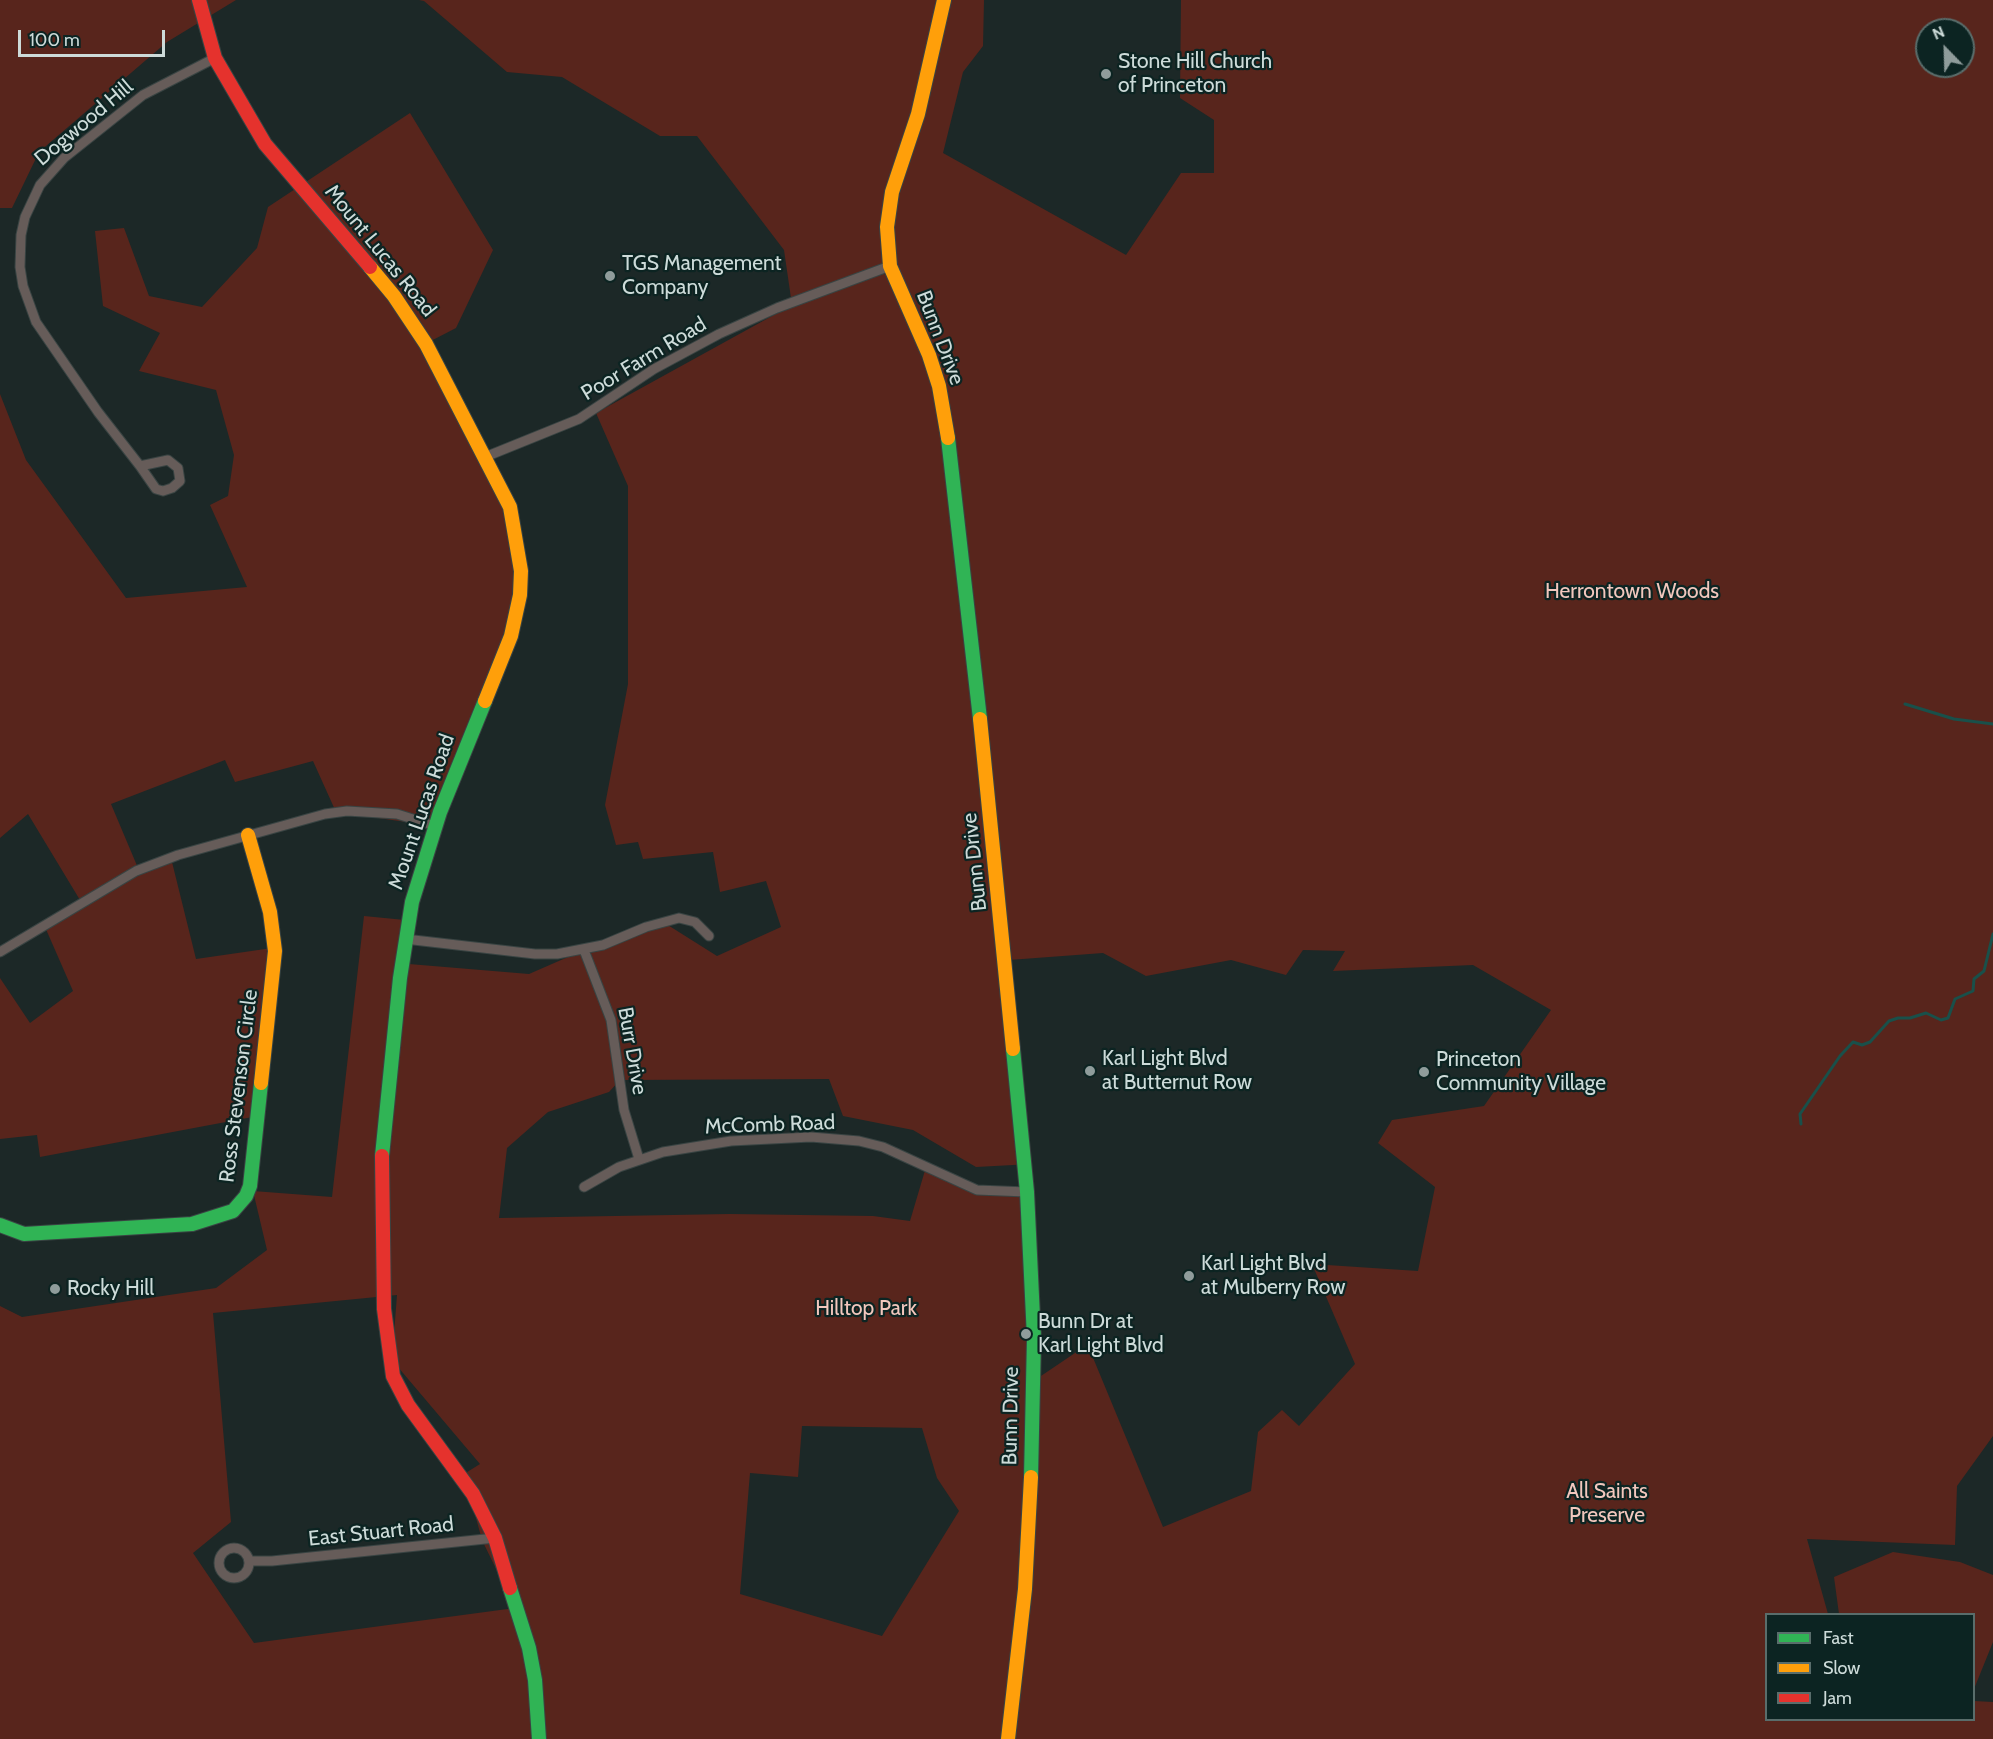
<!DOCTYPE html>
<html>
<head>
<meta charset="utf-8">
<style>
  body { margin:0 }
  #map { position:relative; width:1993px; height:1739px; overflow:hidden; background:#1c2827; font-family:Cabin,sans-serif }
  canvas { display:block }
  .legend { position:absolute; left:1765px; top:1613px; width:210px; height:108px; box-sizing:border-box; background:#0c2422; border:2px solid #596d6b; margin:0; padding:8px 10px; list-style:none; font-size:18px; color:#cddbd9 }
  .legend li { display:flex; align-items:center; gap:12px; height:30px }
  .legend b { width:30px; border:2px solid #596d6b }
  .north { position:absolute; left:1915px; top:18px; width:60px; height:60px; box-sizing:border-box; background:#0c2422; border:2px solid #596d6b; border-radius:50%; rotate:337deg; font-size:16px; font-weight:700; line-height:24px; text-align:center; color:#cddbd9 }
  .north::after { content:''; display:block; margin:auto; width:21px; height:27px; background:#8f9c9b; clip-path:polygon(50% 0,100% 100%,50% 72%,0 100%) }
  .scale { position:absolute; left:18px; top:30px; width:147px; height:27px; box-sizing:border-box; border:3px solid #cddbd9; border-top:0; padding-left:8px; font-size:18px; line-height:21px; white-space:nowrap; color:#cddbd9; -webkit-text-stroke:4px #0c2422; paint-order:stroke }
</style>
</head>
<body>
<div id="map">
<canvas width="1993" height="1739"></canvas>
<ul class="legend">
<li><b style="height:8px;background:#30b455"></b>Fast</li>
<li><b style="height:8px;background:#ff9f0a"></b>Slow</li>
<li><b style="height:8px;background:#e5322d"></b>Jam</li>
</ul>
<div class="north">N</div>
<div class="scale">100 m</div>
</div>
<script>
const ctx = document.querySelector('canvas').getContext('2d');
ctx.lineJoin = 'round';
function paint(path, color) { ctx.fillStyle = color; ctx.fill(path, 'evenodd'); }
const poly = rows => new Path2D(rows.map(r => 'M' + r).join(''));
function strokePath(path, color, width, dash) { ctx.strokeStyle = color; ctx.lineWidth = width; ctx.lineCap = dash ? 'butt' : 'round'; ctx.setLineDash(dash || []); ctx.stroke(path); }
function write(font, color, halo, rows, align = 'center') {
  ctx.font = font + ' Cabin,sans-serif'; ctx.lineWidth = 4.5; ctx.setLineDash([]); ctx.textBaseline = 'middle'; ctx.strokeStyle = halo; ctx.fillStyle = color; for (const [text, x, y, turn = 0] of rows) {
    ctx.save(); ctx.translate(x, y); ctx.rotate((+turn || 0) * Math.PI / 180); ctx.textAlign = isNaN(turn) ? turn : align; if (halo) ctx.strokeText(text, 0, 0); ctx.fillText(text, 0, 0); ctx.restore();
  }
}
const green = poly([
  [0,0,236,0,167,42,39,152,12,208,0,208],
  [419,0,984,0,983,46,963,72,943,153,1126,255,1181,173,1214,173,1214,120,1180,98,1181,0,1993,0,1993,1436,1957,1486,1955,1545,1807,1539,1828,1614,1766,1614,1766,1720,1974,1720,1974,1701,1993,1702,1993,1739,0,1739,0,1306,22,1317,216,1288,267,1250,253,1191,332,1197,364,916,415,921,409,964,529,974,584,950,663,922,717,956,781,927,766,881,720,892,713,852,643,859,638,842,616,845,605,805,628,684,628,486,596,413,792,305,784,250,697,136,660,136,562,77,507,72,424,1],
  [1927,30,1963,30,1963,66,1927,66],
  [1303,950,1345,951,1333,971,1473,965,1551,1010,1484,1106,1392,1120,1378,1143,1435,1187,1418,1271,1312,1264,1355,1364,1299,1426,1282,1410,1258,1432,1251,1491,1163,1527,1089,1348,1078,1351,1035,1380,1027,1192,961,1185,926,1167,910,1221,873,1216,730,1214,499,1218,507,1148,548,1112,609,1092,620,1080,829,1079,843,1116,913,1130,976,1167,1032,1164,1009,960,1103,953,1146,976,1231,960,1286,975],
  [397,1295,392,1360,480,1464,464,1474,482,1540,515,1608,254,1643,193,1553,231,1522,213,1313],
  [802,1426,922,1428,937,1478,959,1511,882,1636,740,1594,750,1473,798,1477],
  [410,113,493,250,456,328,425,344,515,532,518,602,441,827,336,812,313,761,235,782,225,760,111,804,138,868,171,858,196,959,279,947,263,1115,40,1157,37,1135,0,1139,0,978,30,1023,73,991,45,927,83,905,28,814,0,838,0,394,26,460,126,598,247,587,210,505,228,496,234,455,216,390,139,371,160,333,103,306,95,231,124,228,149,296,202,307,257,248,268,207],
  [1893,1552,1960,1562,1993,1575,1993,1642,1974,1689,1974,1614,1839,1614,1834,1577]
]);
const stream = poly([
  [1905,704,1954,719,1993,724],
  [1801,1124,1800,1114,1840,1056,1853,1042,1862,1045,1870,1042,1889,1021,1898,1018,1910,1018,1926,1013,1941,1020,1948,1018,1955,999,1973,991,1974,979,1984,971,1993,934]
]);
const street = poly([
  [485,457,579,419,654,369,719,334,777,308,890,266],
  [168,460,178,468,180,481,172,488,163,491,156,489,140,466,168,460],
  [140,466,98,412,36,322,23,286,20,267,21,235,25,217,40,185,64,158,143,95,215,58],
  [405,939,535,954,557,954,603,945,646,927,679,918,695,922,709,936],
  [584,950,611,1020,624,1110,639,1159],
  [0,952,136,871,178,855,325,814,347,811,397,814,435,826],
  [584,1187,619,1167,663,1152,731,1141,811,1137,859,1141,883,1147,977,1190,1027,1192],
  '219 1563a15 15 0 1 1 30 0a15 15 0 1 1-30 0Z',
  [249,1561,272,1561,495,1538]
]);
const fast = poly([
  [948,438,980,719],
  [1013,1049,1027,1192,1034,1338,1031,1477],
  [382,1156,400,978,412,902,440,812,485,701],
  [0,1225,24,1234,192,1224,233,1211,246,1196,250,1186,261,1083],
  [510,1588,529,1648,535,1680,539,1739]
]);
const slow = poly([
  [944,0,918,114,892,192,887,227,890,266,929,355,939,386,948,438],
  [370,267,394,296,426,344,510,507,521,571,520,595,511,636,485,701],
  [980,719,1013,1049],
  [248,835,270,912,275,951,261,1083],
  [1008,1739,1025,1589,1031,1477]
]);
const jam = poly([
  [199,0,215,58,265,144,370,267],
  [382,1156,384,1309,393,1376,408,1405,473,1494,495,1538,510,1588]
]);
const markers = [
  [1106,74,6,"#8f9c9b"],
  [610,276,6,"#8f9c9b"],
  [1090,1071,6,"#8f9c9b"],
  [1424,1072,6,"#8f9c9b"],
  [1189,1276,6,"#8f9c9b"],
  [55,1289,6,"#8f9c9b"],
  [1026,1334,6,"#8f9c9b"]
];
const poiNames = [
  ["Stone Hill Church",1118,62],
  ["of Princeton",1118,86],
  ["TGS Management",622,264],
  ["Company",622,288],
  ["Karl Light Blvd",1102,1059],
  ["at Butternut Row",1102,1083],
  ["Princeton",1436,1060],
  ["Community Village",1436,1084],
  ["Karl Light Blvd",1201,1264],
  ["at Mulberry Row",1201,1288],
  ["Rocky Hill",67,1289],
  ["Bunn Dr at",1038,1322],
  ["Karl Light Blvd",1038,1346]
];
const streetNames = [
  ["Dogwood Hill",84,123,-40],
  ["Mount Lucas Road",380,251,51],
  ["Bunn Drive",940,338,69],
  ["Poor Farm Road",644,359,-31],
  ["Mount Lucas Road",422,812,-71],
  ["Bunn Drive",975,862,-96],
  ["Burr Drive",632,1051,80],
  ["Ross Stevenson Circle",239,1086,-83],
  ["McComb Road",770,1125,-2],
  ["Bunn Drive",1011,1416,-89],
  ["East Stuart Road",381,1532,-6]
];
const parkNames = [
  ["Herrontown Woods",1632,592],
  ["Hilltop Park",866,1309],
  ["All Saints",1607,1492],
  ["Preserve",1607,1516]
];
paint(green, '#58251c');
strokePath(stream, '#19504a', 3);
strokePath(street, '#394443', 11);
strokePath(fast, '#394443', 16);
strokePath(slow, '#394443', 16);
strokePath(jam, '#394443', 16);
strokePath(street, '#665c59', 9);
strokePath(fast, '#30b455', 14);
strokePath(slow, '#ff9f0a', 14);
strokePath(jam, '#e5322d', 14);
for (const [x, y, r, color] of markers) { const dot = new Path2D(); dot.arc(x, y, r, 0, 2 * Math.PI); ctx.fillStyle = color; ctx.fill(dot); strokePath(dot, '#0c2422', 2); }
write('21px', '#cddbd9', '#0c2422', poiNames, 'left');
write('21px', '#cddbd9', '#0c2422', streetNames);
write('21px', '#f2c7bd', '#0c2422', parkNames);
</script>
</body>
</html>
